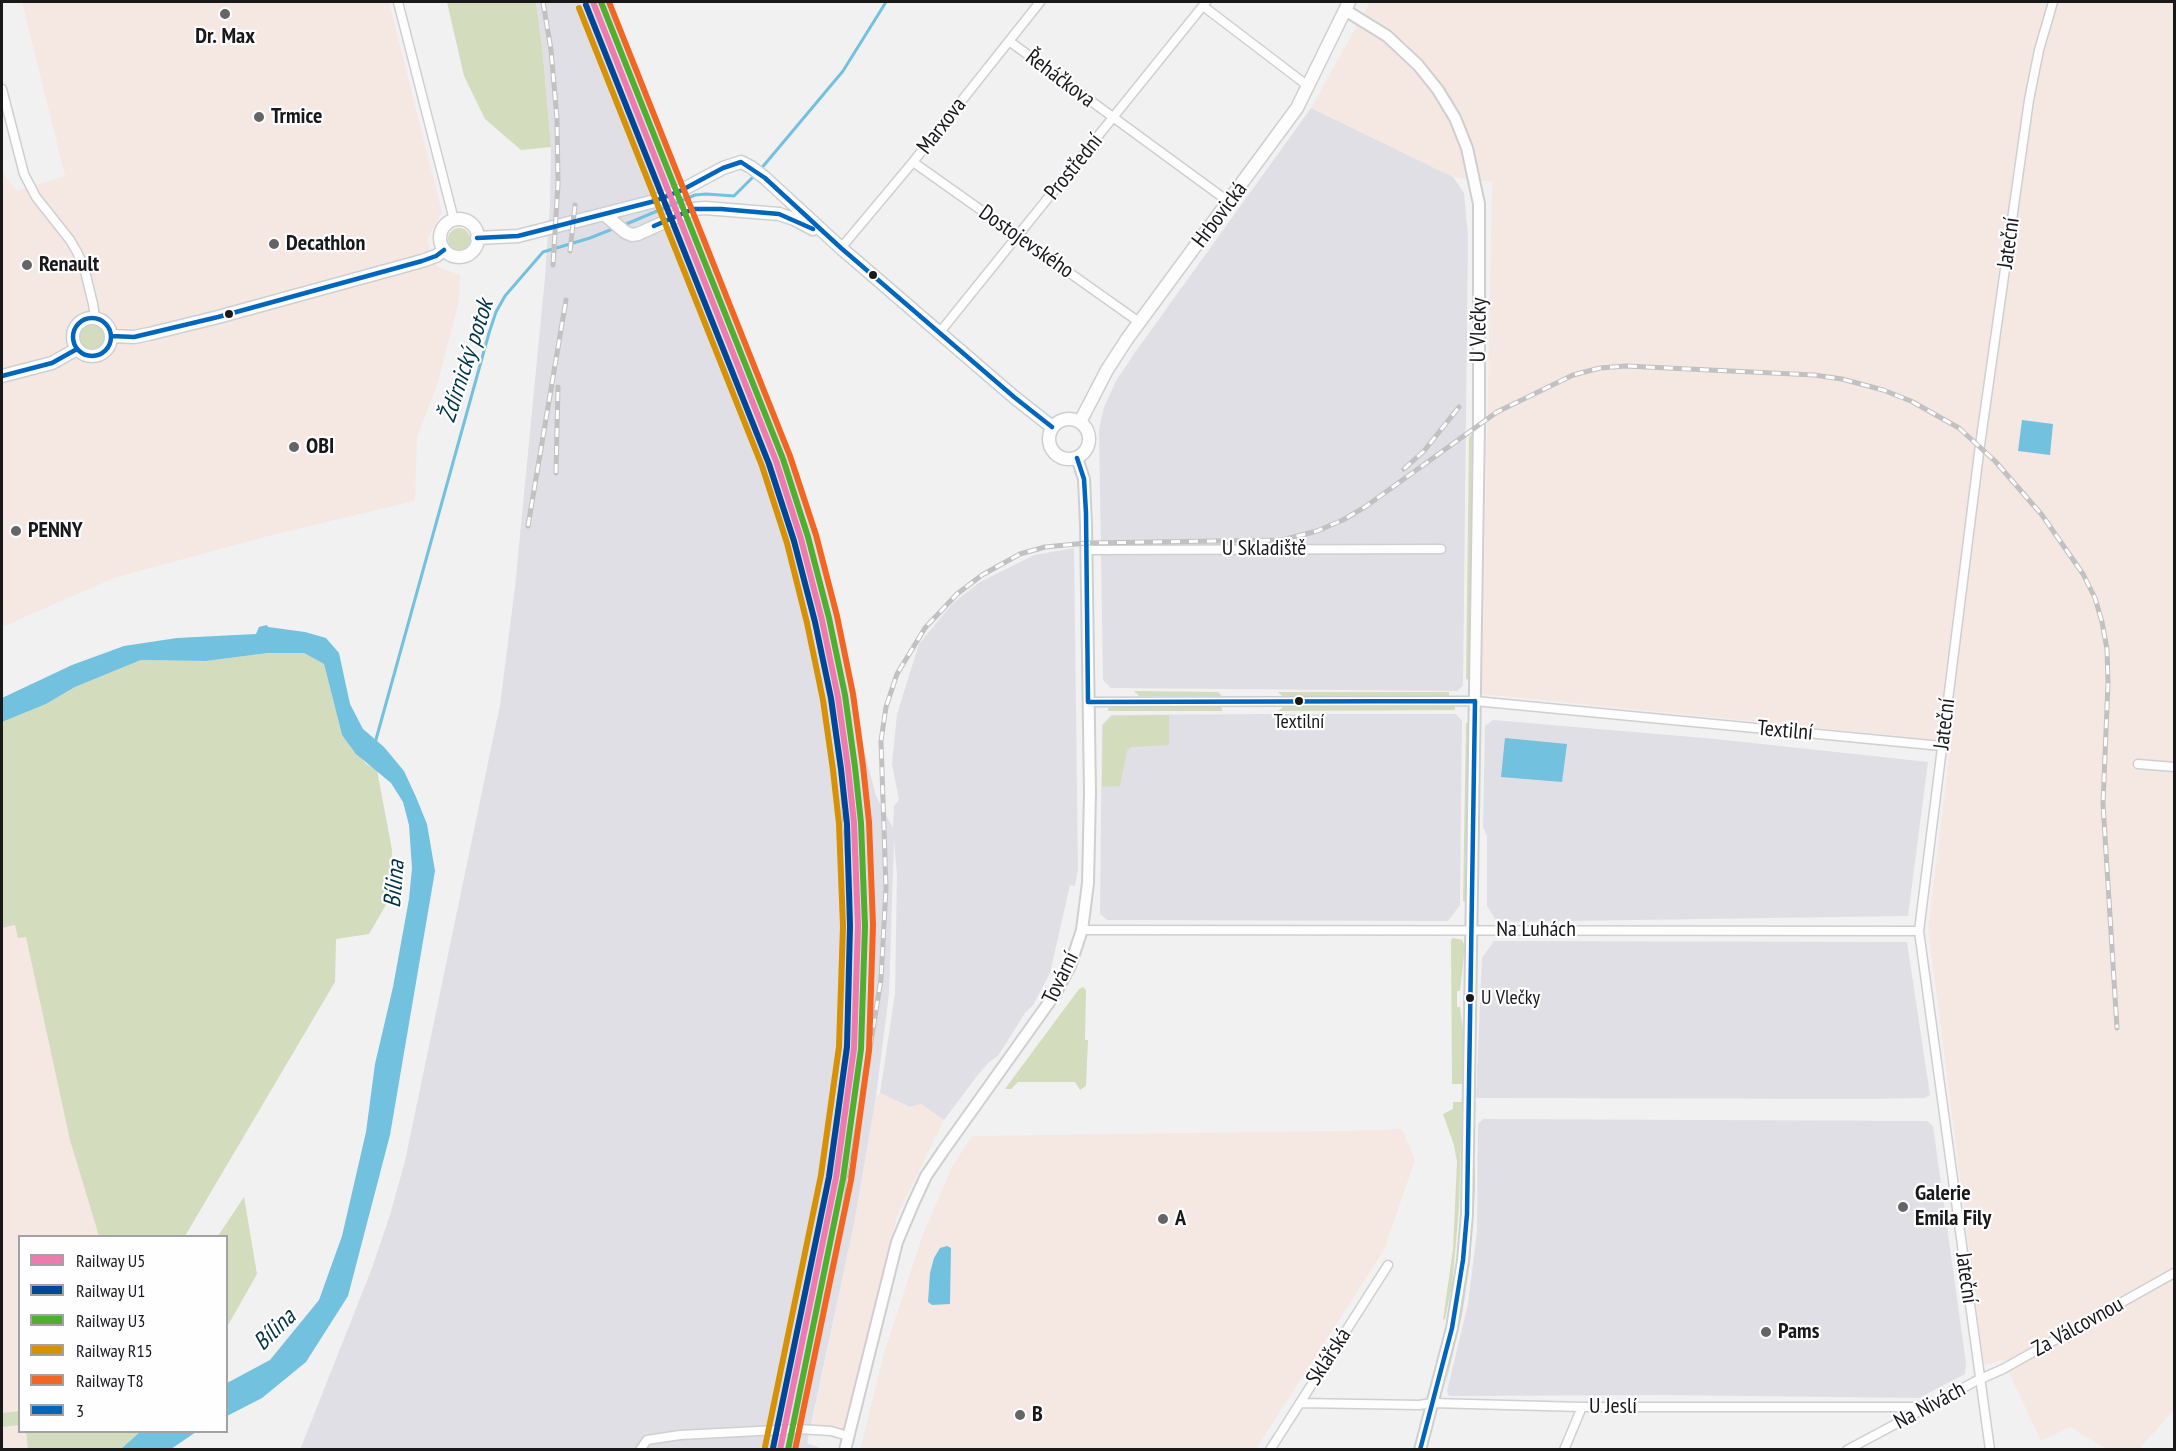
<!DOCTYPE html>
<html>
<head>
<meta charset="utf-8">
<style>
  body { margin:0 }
  #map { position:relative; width:2176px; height:1451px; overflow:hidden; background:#f1f1f2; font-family:"PT Sans Narrow",sans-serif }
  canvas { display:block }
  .frame { position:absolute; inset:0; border:3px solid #19191a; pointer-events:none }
  .legend { position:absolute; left:18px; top:1235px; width:210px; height:198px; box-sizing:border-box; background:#fefdff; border:2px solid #a2a2a3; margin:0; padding:8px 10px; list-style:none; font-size:18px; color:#19191a }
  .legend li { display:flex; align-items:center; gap:12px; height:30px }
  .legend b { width:30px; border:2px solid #a2a2a3 }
</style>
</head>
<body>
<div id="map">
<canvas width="2176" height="1451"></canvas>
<div class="frame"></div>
<ul class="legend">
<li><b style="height:8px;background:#ef7aae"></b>Railway U5</li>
<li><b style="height:8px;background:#00479a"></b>Railway U1</li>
<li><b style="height:8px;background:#50af30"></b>Railway U3</li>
<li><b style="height:8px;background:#d69104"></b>Railway R15</li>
<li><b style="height:8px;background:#f26522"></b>Railway T8</li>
<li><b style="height:8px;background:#0065bd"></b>3</li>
</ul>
</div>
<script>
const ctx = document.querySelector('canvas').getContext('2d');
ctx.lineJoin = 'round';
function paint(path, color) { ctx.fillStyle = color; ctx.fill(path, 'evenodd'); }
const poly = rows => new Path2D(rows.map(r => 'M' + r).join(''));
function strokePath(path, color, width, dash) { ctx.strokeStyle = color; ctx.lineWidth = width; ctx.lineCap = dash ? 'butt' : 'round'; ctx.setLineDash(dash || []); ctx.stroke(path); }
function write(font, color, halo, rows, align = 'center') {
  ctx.font = font + ' "PT Sans Narrow",sans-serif'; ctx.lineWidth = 4.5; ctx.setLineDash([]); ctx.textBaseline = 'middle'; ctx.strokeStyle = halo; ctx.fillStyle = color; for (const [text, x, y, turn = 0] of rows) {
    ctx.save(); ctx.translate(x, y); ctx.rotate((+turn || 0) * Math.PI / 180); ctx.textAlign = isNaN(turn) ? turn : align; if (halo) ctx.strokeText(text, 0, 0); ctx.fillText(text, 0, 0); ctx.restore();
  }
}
const commercial = poly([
  [22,2,389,2,442,212,427,240,438,267,460,275,459,301,438,382,417,438,415,501,272,535,114,578,2,627,2,172,17,191,65,176],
  [1370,2,2174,2,2174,1410,2140,1448,2106,1449,2070,1427,2041,1441,2003,1360,1984,1365,1928,929,1951,741,1482,694,1492,182,1453,177,1311,108],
  [15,925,26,936,107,1236,20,1236,20,1432,26,1432,29,1449,2,1449,2,928],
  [880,1093,910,1107,921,1104,944,1120,897,1216,844,1430,830,1427,811,1427,854,1224,876,1096],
  [1402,1129,1415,1160,1384,1250,1256,1449,860,1450,883,1356,923,1234,953,1165,972,1136,1340,1131]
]);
const built = poly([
  [536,2,609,2,789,451,814,528,834,601,862,742,876,796,893,828,894,806,899,800,892,764,897,714,919,644,953,603,980,582,1034,555,1074,548,1078,869,1075,886,1070,885,1050,973,1033,1005,1025,1013,998,1056,988,1063,977,1076,944,1120,921,1104,910,1107,880,1093,895,993,897,875,894,840,889,994,876,1096,854,1224,807,1443,823,1449,300,1450,372,1268,390,1215,405,1161,500,705,515,587,545,277,550,204,551,147,543,55],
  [1311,108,1453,177,1464,193,1468,236,1463,686,1457,691,1111,688,1103,680,1099,429,1104,407,1116,381,1136,351],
  [1260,714,1456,714,1462,721,1460,905,1448,921,1107,920,1100,914,1102,725,1111,715],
  [1493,720,1716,739,1928,762,1908,916,1497,922,1487,906,1487,836,1483,827,1485,726],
  [1494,941,1907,942,1930,1095,1925,1098,1868,1099,1476,1098,1482,958],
  [1483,1119,1927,1121,1933,1126,1966,1363,1965,1374,1919,1398,1664,1395,1449,1396,1447,1391,1468,1304,1477,1231,1478,1124]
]);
const green = poly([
  [447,2,536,2,543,55,551,147,521,150,485,119,464,76],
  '448 239a11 11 0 1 1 22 0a11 11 0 1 1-22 0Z',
  '80 337a12 12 0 1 1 24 0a12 12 0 1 1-24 0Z',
  [1472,434,1469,680,1466,679,1469,437],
  [268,653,304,653,324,664,342,735,366,764,377,770,392,850,390,898,369,934,336,939,335,982,185,1236,99,1236,70,1140,26,937,18,938,15,925,2,928,2,722,46,704,75,687,141,660,206,661],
  [1134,691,1218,692,1222,696,1139,696],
  [1278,692,1449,692,1449,696,1282,696],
  [1113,706,1220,706,1222,708,1222,711,1108,711,1108,708],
  [1455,706,1455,710,1278,711,1283,707],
  [1169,715,1169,745,1131,747,1127,751,1120,786,1102,787,1103,725,1113,716],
  [1466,723,1468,723,1465,901,1463,901],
  [1453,938,1462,940,1465,946,1460,991,1457,991,1457,1007,1460,1007,1463,1029,1463,1084,1452,1084,1451,940],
  [1083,987,1086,990,1085,1040,1088,1040,1086,1086,1080,1090,1075,1082,1018,1082,1011,1089,1005,1089,1079,989],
  [1453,1102,1462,1102,1459,1208,1452,1286,1445,1319,1443,1320,1453,1249,1457,1162,1454,1145,1443,1114,1453,1109],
  [1473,1167,1475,1167,1475,1190,1470,1262,1462,1315,1445,1387,1453,1344],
  [244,1197,257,1274,227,1327,226,1236,218,1236],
  [19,1411,19,1425,2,1427,2,1413],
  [26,1432,140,1432,121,1450,28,1449]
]);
const water = poly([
  [2022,420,2053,424,2050,455,2018,451],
  [267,625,268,627,305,632,326,638,339,653,350,704,363,729,384,747,404,771,416,797,427,824,435,871,390,1135,348,1296,306,1362,262,1398,227,1416,227,1383,270,1360,319,1300,342,1236,366,1132,375,1064,393,987,409,899,412,868,409,825,403,802,391,783,356,754,342,735,324,664,304,653,268,653,206,661,141,660,75,687,46,704,2,722,2,698,72,665,124,646,177,638,256,634,259,627],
  [1505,738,1567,744,1562,782,1501,777],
  [947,1246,951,1248,950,1304,932,1305,928,1302,930,1273,934,1258,940,1248],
  [140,1432,196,1432,171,1449,121,1449]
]);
const stream = poly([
  [760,170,843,71,886,2],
  [624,225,695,195,706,194,734,196,755,175],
  [375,743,489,333,496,312,505,296,543,252,590,238,615,228]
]);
const minor = poly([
  [398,2,454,220],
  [1203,6,1308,86],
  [1009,41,1229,202],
  [2,89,24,174,36,197,70,240,77,252,84,267,93,304,95,318],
  [913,162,1139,322],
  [841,248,913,162,1040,2],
  [940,332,1206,2],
  [1087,550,1441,549],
  [1088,702,1475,701,1942,746],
  [2138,764,2174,767],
  [1082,930,1919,931],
  [1300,1403,1419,1405,1432,1403,1582,1407,1926,1407],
  [640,1450,647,1440,680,1435,798,1429,831,1431,848,1436],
  [1270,1450,1388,1265],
  [1564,1450,1582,1407],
  [1847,1450,1976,1381,2003,1369,2174,1273],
  [1990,1450,1919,931,1980,445,2029,100,2039,50,2053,2]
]);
const tertiary = poly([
  [1345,10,1387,36,1418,65,1438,90,1455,118,1467,148,1479,204,1479,424,1467,1214,1463,1260,1452,1328,1420,1450],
  [845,1450,897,1242,913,1204,926,1176,943,1151,1055,994,1070,966,1082,930,1088,883,1090,793,1086,525,1084,479,1077,458]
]);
const secondary = poly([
  [604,214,625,232,632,235,638,234,693,209,705,208,779,214,794,219,813,229],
  '440 238a19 19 0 1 1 38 0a19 19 0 1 1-38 0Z',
  [477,238,518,236,655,201,682,190,723,168,741,162,751,167,765,178,841,248,1014,397,1052,427],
  '73 337a19 19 0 1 1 38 0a19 19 0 1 1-38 0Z',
  [111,336,134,337,149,334,218,317,422,261,436,256,444,250],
  [2,376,52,363,77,349],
  '1049 439a20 20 0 1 1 40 0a20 20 0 1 1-40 0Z',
  [1080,422,1107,370,1127,339,1297,108,1349,2]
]);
const rail = poly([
  [543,2,551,50,557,119,558,184,553,265],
  [585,2,770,467,792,534,815,622,830,698,841,770,850,893,849,994,846,1048,837,1128,826,1188,773,1450],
  [570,251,575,205],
  [1404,469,1424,451,1459,407],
  [556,473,558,387],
  [528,526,566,300],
  [823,1311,844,1211,881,979,886,888,881,741,886,707,897,674,925,628,957,594,982,575,1020,554,1045,547,1087,543,1282,540,1317,531,1343,520,1365,507,1497,412,1573,375,1600,368,1626,366,1814,375,1842,379,1883,390,1911,401,1959,428,1995,461,2042,515,2083,574,2095,598,2102,622,2107,649,2108,683,2103,804,2117,1028]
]);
const bus1 = poly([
  [654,226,693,209,721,209,779,214,813,229],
  [477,238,518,236,655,201,682,190,723,168,741,162,765,178,841,248,1014,397,1052,427],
  '73 337a19 19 0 1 1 38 0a19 19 0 1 1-38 0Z',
  [111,336,134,337,218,317,422,261,436,256,444,250],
  [2,376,52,363,77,349],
  [1077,458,1084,479,1086,513,1088,702],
  [1088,702,1475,701],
  [1420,1450,1452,1328,1463,1260,1467,1214,1475,701]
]);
const rail1 = poly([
  [593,2,776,461,801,539,822,620,838,697,848,768,854,823,858,926,854,1048,836,1178,780,1450]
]);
const rail2 = poly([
  [586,5,769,464,794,541,815,622,831,698,841,769,847,824,850,926,847,1047,829,1177,773,1448]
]);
const rail3 = poly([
  [601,2,783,459,808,537,829,618,845,695,855,767,861,823,865,926,861,1049,843,1179,788,1450]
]);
const rail4 = poly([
  [579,8,762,466,787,543,807,623,823,700,833,770,839,824,843,926,839,1047,821,1175,765,1447]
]);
const rail5 = poly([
  [609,2,790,456,816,535,837,616,853,694,863,766,869,822,873,925,869,1050,851,1180,795,1450]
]);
const markers = [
  [225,14,6,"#656566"],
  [259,117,6,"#656566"],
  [274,244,6,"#656566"],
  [27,265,6,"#656566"],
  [873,275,5,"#19191a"],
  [229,314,5,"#19191a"],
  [294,447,6,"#656566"],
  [16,531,6,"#656566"],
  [1299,701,5,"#19191a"],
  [1470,998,5,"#19191a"],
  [1903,1207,6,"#656566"],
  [1163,1219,6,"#656566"],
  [1766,1332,6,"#656566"],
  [1020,1415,6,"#656566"]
];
const busNames = [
  ["Textilní",1299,722],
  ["U Vlečky",1481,998,"left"]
];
const poiNames = [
  ["Dr. Max",225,37,"center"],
  ["Trmice",271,117],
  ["Decathlon",286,244],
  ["Renault",39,265],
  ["OBI",306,447],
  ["PENNY",28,531],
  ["Galerie",1915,1194],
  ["Emila Fily",1915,1219],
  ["A",1175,1219],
  ["Pams",1778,1332],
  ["B",1032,1415]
];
const streetNames = [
  ["Řeháčkova",1060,79,37],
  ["Marxova",942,126,-52],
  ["Prostřední",1074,167,-51],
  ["Hrbovická",1220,215,-53],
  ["Dostojevského",1026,242,35],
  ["Jateční",2009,243,-82],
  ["U Vlečky",1479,330,-89],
  ["U Skladiště",1264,549],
  ["Jateční",1945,724,-83],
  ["Textilní",1785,731,5],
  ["Na Luhách",1536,930],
  ["Tovární",1061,978,-64],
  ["Jateční",1966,1278,82],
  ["Za Válcovnou",2078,1327,-29],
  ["Sklářská",1329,1357,-57],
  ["Na Nivách",1930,1406,-28],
  ["U Jeslí",1613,1407]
];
const waterNames = [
  ["Ždírnický potok",467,361,-72],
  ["Bílina",395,884,-85],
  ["Bílina",275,1330,-44]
];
paint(commercial, '#f5e8e3');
paint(built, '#e0dfe5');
paint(green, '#d3dcbc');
paint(water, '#72c1de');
strokePath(stream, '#72c1de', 3);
strokePath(minor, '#cfcfd0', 11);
strokePath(tertiary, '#cfcfd0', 14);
strokePath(secondary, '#cfcfd0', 15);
strokePath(minor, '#fdfdfd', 8);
strokePath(tertiary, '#fdfdfd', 10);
strokePath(secondary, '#fdfdfd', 12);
strokePath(rail, '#c1c1c2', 5);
strokePath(rail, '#fefdff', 3, [9]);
strokePath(bus1, '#0065bd', 4.5);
strokePath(rail1, '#ef7aae', 6);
strokePath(rail2, '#00479a', 6);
strokePath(rail3, '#50af30', 6);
strokePath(rail4, '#d69104', 6);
strokePath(rail5, '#f26522', 6);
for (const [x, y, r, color] of markers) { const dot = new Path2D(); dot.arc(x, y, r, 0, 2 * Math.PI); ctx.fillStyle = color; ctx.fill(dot); strokePath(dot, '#fefdff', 2); }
write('20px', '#19191a', '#fefdff', busNames);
write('bold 22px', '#19191a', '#fefdff', poiNames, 'left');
write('22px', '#19191a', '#fefdff', streetNames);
write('italic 24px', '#013546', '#fefdff', waterNames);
</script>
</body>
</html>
